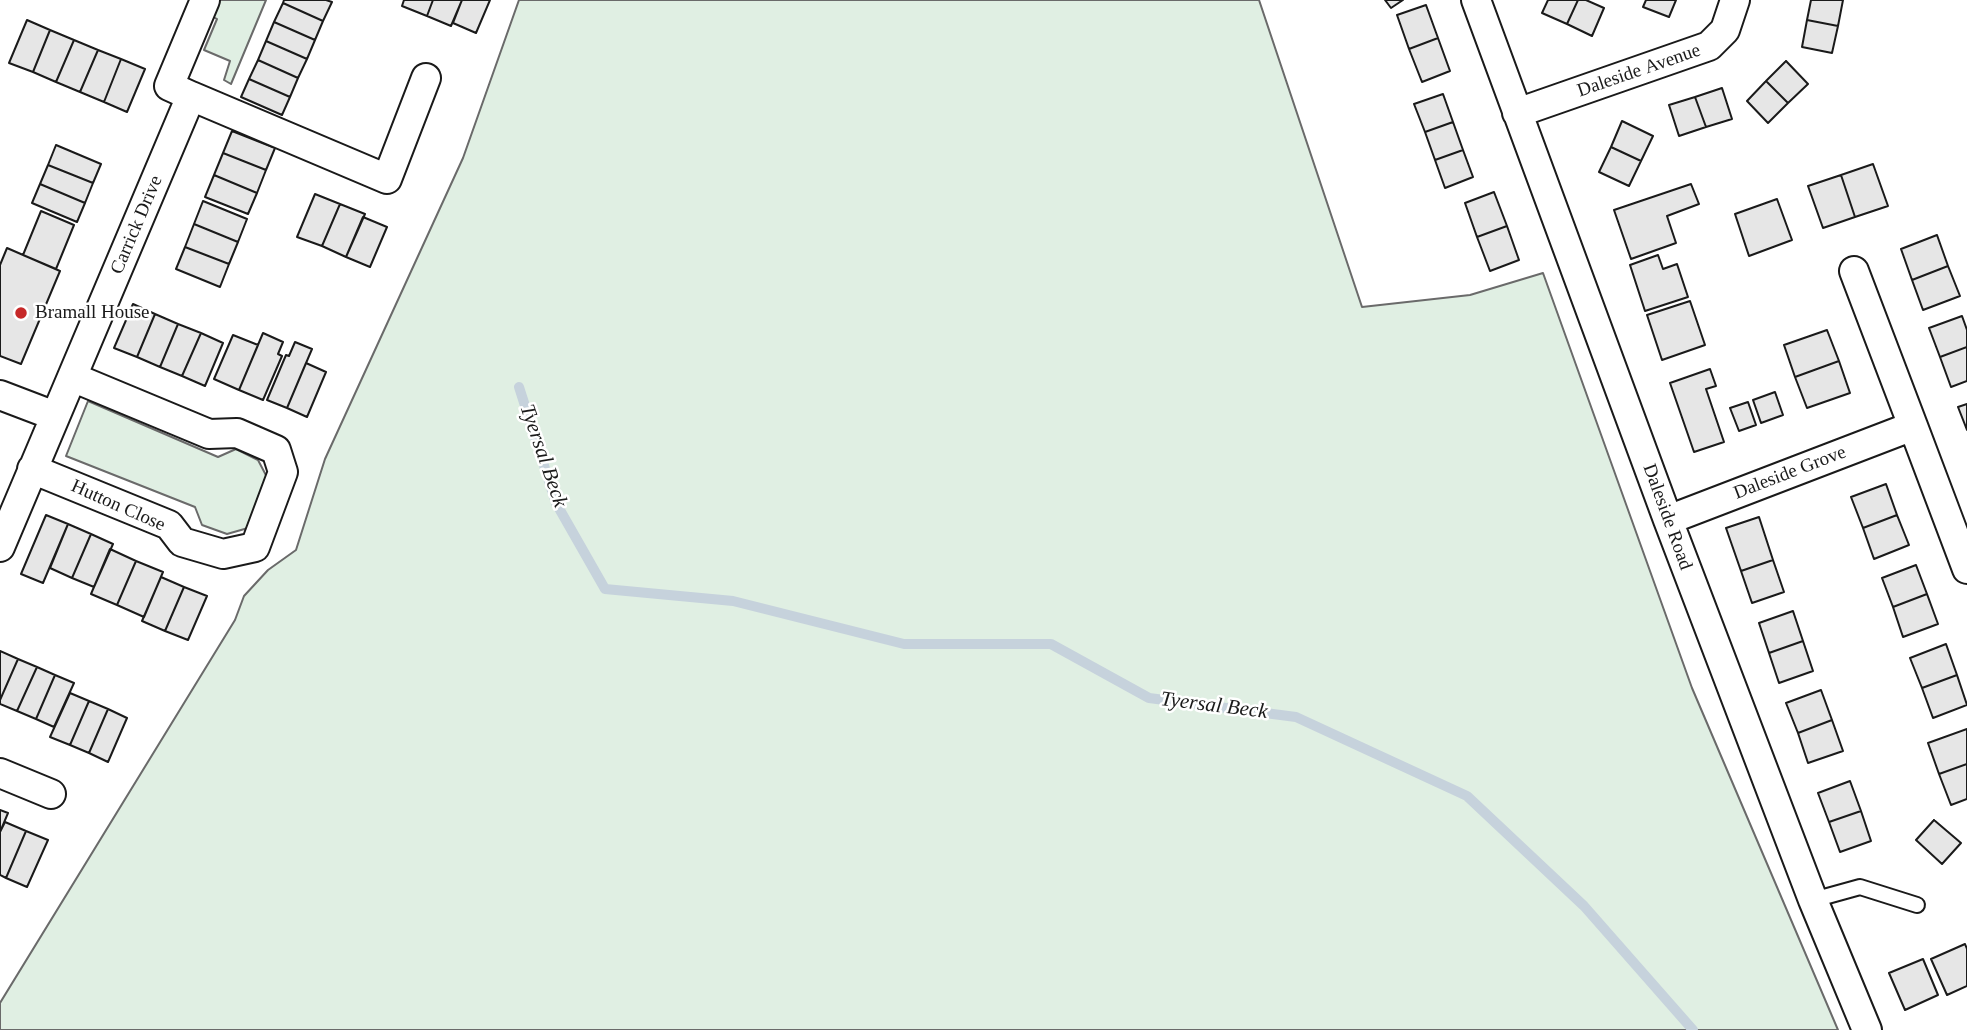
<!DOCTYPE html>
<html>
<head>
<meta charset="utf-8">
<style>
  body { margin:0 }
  canvas { display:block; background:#fff }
</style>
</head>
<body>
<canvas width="1967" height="1030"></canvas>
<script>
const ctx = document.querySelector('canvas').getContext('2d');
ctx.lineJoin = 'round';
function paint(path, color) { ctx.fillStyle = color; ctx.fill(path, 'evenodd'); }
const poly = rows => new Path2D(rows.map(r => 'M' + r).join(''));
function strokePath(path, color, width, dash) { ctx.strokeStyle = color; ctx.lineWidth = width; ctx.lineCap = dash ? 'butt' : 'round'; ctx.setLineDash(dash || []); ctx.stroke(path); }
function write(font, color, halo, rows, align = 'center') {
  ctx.font = font + ' Georgia,serif'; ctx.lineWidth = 5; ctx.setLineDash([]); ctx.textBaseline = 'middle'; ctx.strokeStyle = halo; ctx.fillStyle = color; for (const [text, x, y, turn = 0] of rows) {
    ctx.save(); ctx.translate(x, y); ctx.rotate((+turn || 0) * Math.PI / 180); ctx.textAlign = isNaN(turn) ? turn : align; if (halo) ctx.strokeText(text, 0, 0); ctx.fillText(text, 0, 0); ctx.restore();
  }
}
const green = poly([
  [214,0,266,0,231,84,224,80,230,61,204,50,217,19,208,14,214,0],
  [519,0,1259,0,1362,307,1470,295,1543,273,1692,688,1838,1030,0,1030,0,1003,235,620,244,596,268,570,296,550,325,459,463,158,519,0],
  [88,401,218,457,236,449,258,460,269,481,248,528,227,534,202,525,195,507,66,456,88,401]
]);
const stream = poly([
  [519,387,556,503,605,589,733,601,904,644,1051,644,1149,698,1296,717,1467,796,1584,906,1693,1030]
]);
const building = poly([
  [284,0,326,0,332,2,323,21,283,3,284,0],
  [404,0,433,0,427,16,402,6,404,0],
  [433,0,462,0,451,26,427,16,433,0],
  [462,0,490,0,476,33,453,23,462,0],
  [1385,0,1403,0,1391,8,1385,0],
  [1548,0,1578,0,1567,24,1542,13,1548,0],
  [1578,0,1586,0,1604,8,1592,36,1567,24,1578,0],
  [1646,0,1676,0,1669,17,1643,7,1646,0],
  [1811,0,1843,0,1838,26,1807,20,1811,0],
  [283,3,323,21,315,40,274,22,283,3],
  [1426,5,1438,38,1409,49,1397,15,1426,5],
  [27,20,50,30,33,72,9,63,27,20],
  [1807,20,1838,26,1832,53,1802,47,1807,20],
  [274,22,315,40,307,59,266,41,274,22],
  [50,30,74,40,56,82,33,72,50,30],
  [1438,38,1450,71,1422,82,1409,49,1438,38],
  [74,40,98,50,80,92,56,82,74,40],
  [266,41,307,59,298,78,258,60,266,41],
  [98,50,121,59,104,102,80,92,98,50],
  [121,59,145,69,127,112,104,102,121,59],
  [258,60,298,78,290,97,249,79,258,60],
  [1786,61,1808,84,1788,103,1766,81,1786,61],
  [249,79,290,97,282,115,241,97,249,79],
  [1766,81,1788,103,1768,123,1747,101,1766,81],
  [1722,88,1732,119,1706,127,1695,97,1722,88],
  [1443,94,1453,122,1425,132,1414,104,1443,94],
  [1695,97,1706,127,1679,136,1669,105,1695,97],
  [1622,121,1653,136,1641,161,1611,147,1622,121],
  [1453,122,1463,150,1435,160,1425,132,1453,122],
  [232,131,275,148,266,170,223,153,232,131],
  [56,145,101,164,93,183,48,165,56,145],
  [1611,147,1641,161,1629,186,1599,172,1611,147],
  [1463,150,1473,177,1445,188,1435,160,1463,150],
  [223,153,266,170,257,193,214,175,223,153],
  [1873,164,1888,206,1855,217,1841,175,1873,164],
  [48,165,93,183,85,203,40,184,48,165],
  [214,175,257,193,248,214,205,197,214,175],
  [1841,175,1855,217,1823,228,1808,186,1841,175],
  [40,184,85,203,77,222,32,203,40,184],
  [1691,184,1699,204,1667,216,1676,243,1631,259,1614,210,1691,184],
  [1494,192,1507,226,1477,237,1465,203,1494,192],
  [315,194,340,204,322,246,297,237,315,194],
  [1777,199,1792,240,1749,256,1735,214,1777,199],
  [203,201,247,219,238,242,194,224,203,201],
  [340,204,365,214,346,257,322,246,340,204],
  [41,211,74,225,56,269,23,255,41,211],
  [363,217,387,227,370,267,346,257,363,217],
  [194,224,238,242,229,264,185,247,194,224],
  [1507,226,1519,260,1490,271,1477,237,1507,226],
  [1937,235,1948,266,1912,280,1901,249,1937,235],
  [185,247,229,264,220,287,176,269,185,247],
  [7,248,60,271,21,364,0,356,0,265,7,248],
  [1658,255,1663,269,1677,264,1688,297,1645,311,1630,265,1658,255],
  [1948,266,1960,296,1923,310,1912,280,1948,266],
  [1690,301,1705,345,1662,360,1647,315,1690,301],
  [133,304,155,314,137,357,114,348,133,304],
  [155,314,178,324,160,367,137,357,155,314],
  [1962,316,1967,330,1967,347,1940,357,1929,328,1962,316],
  [178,324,201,333,182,376,160,367,178,324],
  [1827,330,1839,361,1795,377,1784,345,1827,330],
  [201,333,223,343,205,386,182,376,201,333],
  [263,333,283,342,278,354,282,356,263,400,239,390,263,333],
  [233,335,258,345,239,390,214,379,233,335],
  [295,342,312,349,287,408,267,400,286,355,289,356,295,342],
  [1967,347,1967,381,1951,387,1940,357,1967,347],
  [1839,361,1850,393,1807,408,1795,377,1839,361],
  [306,363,326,372,307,417,287,408,306,363],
  [1710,369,1716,386,1706,389,1724,442,1694,452,1670,383,1710,369],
  [1775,392,1783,415,1761,423,1753,400,1775,392],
  [1748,402,1756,425,1739,431,1730,408,1748,402],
  [1967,404,1967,430,1958,407,1967,404],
  [1886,484,1897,515,1863,528,1851,497,1886,484],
  [46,515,68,524,43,583,21,574,46,515],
  [1897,515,1909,545,1874,559,1863,528,1897,515],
  [1759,517,1773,560,1741,571,1726,528,1759,517],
  [68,524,91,534,72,578,50,568,68,524],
  [91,534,113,544,94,587,72,578,91,534],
  [110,549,136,561,117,605,91,594,110,549],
  [1773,560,1784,592,1752,603,1741,571,1773,560],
  [136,561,163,572,144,617,117,605,136,561],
  [1916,565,1927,594,1893,607,1882,578,1916,565],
  [161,577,184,587,165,631,142,621,161,577],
  [184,587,207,596,188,640,165,631,184,587],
  [1927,594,1938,624,1903,637,1893,607,1927,594],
  [1793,611,1803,641,1769,653,1759,623,1793,611],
  [1803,641,1813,671,1779,683,1769,653,1803,641],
  [1946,644,1957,675,1922,688,1910,658,1946,644],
  [0,651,18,659,0,700,0,651],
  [18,659,37,667,17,711,0,704,0,700,18,659],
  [37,667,55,675,36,719,17,711,37,667],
  [55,675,74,683,54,727,36,719,55,675],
  [1957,675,1967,705,1933,718,1922,688,1957,675],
  [1821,690,1832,720,1798,733,1786,703,1821,690],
  [70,693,89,701,70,745,50,737,70,693],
  [89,701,108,709,89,753,70,745,89,701],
  [108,709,127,718,108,762,89,753,108,709],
  [1832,720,1843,751,1808,763,1798,733,1832,720],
  [1967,729,1967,764,1939,774,1928,743,1967,729],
  [1967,764,1967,799,1951,805,1939,774,1967,764],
  [1850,781,1861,811,1829,822,1818,793,1850,781],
  [0,810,8,813,0,832,0,810],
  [1861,811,1871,841,1840,852,1829,822,1861,811],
  [1934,820,1961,843,1942,864,1916,840,1934,820],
  [5,822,26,831,6,878,0,875,0,832,5,822],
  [26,831,48,840,27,887,6,878,26,831],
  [1965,944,1967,949,1967,986,1947,995,1931,959,1965,944],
  [1923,959,1938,995,1905,1010,1889,973,1923,959]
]);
const lane = poly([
  [1813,900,1860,887,1917,905]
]);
const street = poly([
  [1476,0,1668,520,1813,900,1867,1030],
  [191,96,387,179,426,78],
  [1517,113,1709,46,1725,30,1735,0],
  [1854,271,1913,426],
  [0,395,55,416],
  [32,469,169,525,182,542,223,554,255,547,283,472,276,450,237,433,209,434,72,377],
  [1668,520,1913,426,1967,569],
  [0,547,191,96,169,86,205,0],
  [0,773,51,794]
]);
const markers = [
  [21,313,7,"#c62828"]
];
const streetNames = [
  ["Daleside Avenue",1639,71,-19],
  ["Carrick Drive",137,225,-67],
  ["Daleside Grove",1790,473,-21],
  ["Hutton Close",118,506,24],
  ["Daleside Road",1667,517,70]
];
const poiNames = [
  ["Bramall House",35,313]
];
const waterNames = [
  ["Tyersal Beck",543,456,71],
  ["Tyersal Beck",1214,706,7]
];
paint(green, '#e0efe3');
strokePath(green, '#6a6a6a', 2);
strokePath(stream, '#c6d2dc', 10);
paint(building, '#e6e6e6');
strokePath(building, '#1a1a1a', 2);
strokePath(lane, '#1a1a1a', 18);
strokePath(street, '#1a1a1a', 32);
strokePath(lane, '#fff', 14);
strokePath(street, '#fff', 28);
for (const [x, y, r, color] of markers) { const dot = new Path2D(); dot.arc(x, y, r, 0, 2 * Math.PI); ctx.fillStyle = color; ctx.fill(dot); strokePath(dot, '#fff', 2.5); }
write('19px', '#1a1a1a', '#fff', streetNames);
write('19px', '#1a1a1a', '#fff', poiNames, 'left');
write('italic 21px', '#1a1a1a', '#fff', waterNames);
</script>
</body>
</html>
